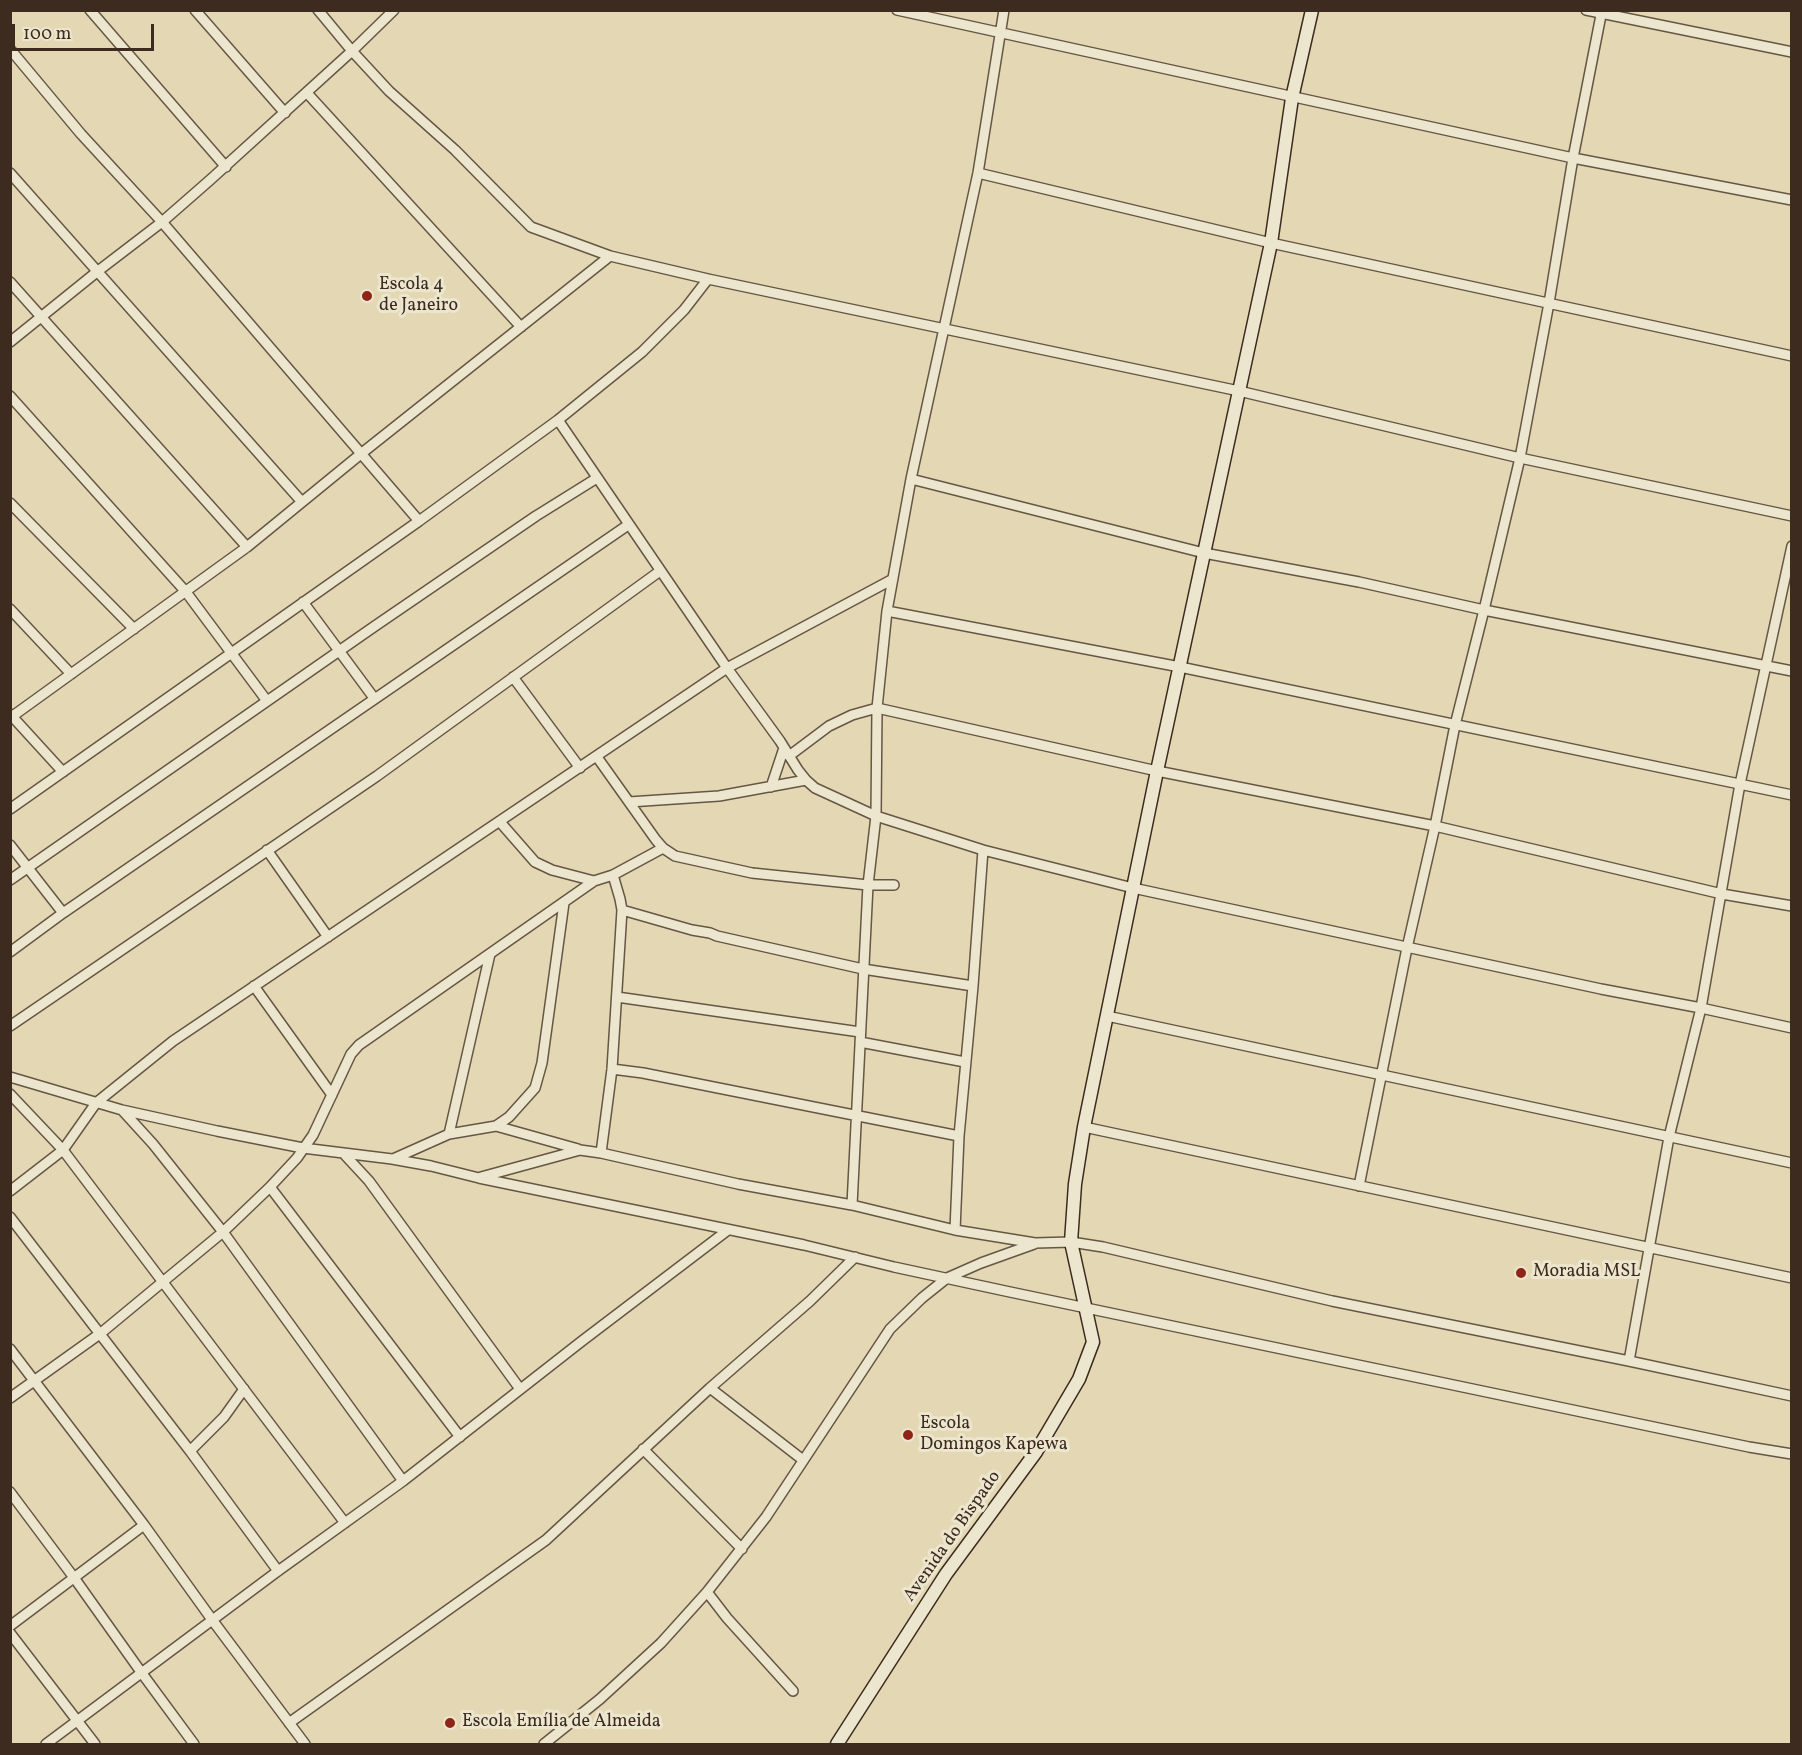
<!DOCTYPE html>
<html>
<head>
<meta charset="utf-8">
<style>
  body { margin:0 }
  #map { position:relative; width:1802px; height:1755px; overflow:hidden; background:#e3d8b3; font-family:Vollkorn,serif }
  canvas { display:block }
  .frame { position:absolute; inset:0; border:12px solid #3d2b20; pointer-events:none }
  .scale { position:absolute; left:12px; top:24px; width:142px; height:27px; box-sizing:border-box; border:3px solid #3d2b20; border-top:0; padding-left:8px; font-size:18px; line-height:21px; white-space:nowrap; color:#3d2b20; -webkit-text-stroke:4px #ede6ce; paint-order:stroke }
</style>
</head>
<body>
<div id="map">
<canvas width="1802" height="1755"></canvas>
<div class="frame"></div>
<div class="scale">100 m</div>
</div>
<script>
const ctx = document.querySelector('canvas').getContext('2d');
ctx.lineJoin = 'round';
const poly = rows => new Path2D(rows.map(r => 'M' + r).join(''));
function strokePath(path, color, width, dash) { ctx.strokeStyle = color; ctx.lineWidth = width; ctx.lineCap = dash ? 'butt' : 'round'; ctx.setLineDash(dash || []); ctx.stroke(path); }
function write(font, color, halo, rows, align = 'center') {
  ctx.font = font + ' Vollkorn,serif'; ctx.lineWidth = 6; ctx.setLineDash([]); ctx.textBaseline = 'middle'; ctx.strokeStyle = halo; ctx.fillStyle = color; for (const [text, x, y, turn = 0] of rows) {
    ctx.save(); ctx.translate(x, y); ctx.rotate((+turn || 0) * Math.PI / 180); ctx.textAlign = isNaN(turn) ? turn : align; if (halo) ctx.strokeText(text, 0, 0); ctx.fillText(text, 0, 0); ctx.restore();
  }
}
const minor = poly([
  [90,10,226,167],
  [195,10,285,113],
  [318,10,352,51,389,91,455,150,531,227,610,256,708,279,1239,391,1520,458,1792,516],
  [897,10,1573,158,1792,200],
  [1586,10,1792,52],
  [10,49,81,134,162,222,419,521,558,420,727,668,173,1041,96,1103,63,1150,10,1191],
  [307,93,521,327],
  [10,173,302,502],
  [978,173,1271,243,1792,356],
  [10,282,247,547],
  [10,342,98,271,162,222,210,180,352,51,394,10],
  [10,396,186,592,267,701],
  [558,420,642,352,684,310,708,279],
  [911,479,1204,553,1359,582,1484,610,1792,671],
  [10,503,134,629],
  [893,579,727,668,780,741,798,770,806,780,815,788,876,816,983,850,1133,888,1601,989,1701,1008,1792,1028],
  [303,602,374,698],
  [10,609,71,674],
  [887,611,1180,667,1792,795],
  [513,677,580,768],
  [10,714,63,772],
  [10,718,247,547,362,453,610,256],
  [789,756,829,726,852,715,877,708,1157,771,1435,826,1722,894,1792,906],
  [597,757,656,840,663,848,675,856,752,873,868,885,894,885],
  [771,787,784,748],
  [629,802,719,796,806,780],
  [10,809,419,521],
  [500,822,535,862,552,870,594,881],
  [10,845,63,913],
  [267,850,328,937],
  [10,880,375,626,536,516,597,478],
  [622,910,692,930,710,933,717,936,863,969,973,986],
  [10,952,63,913,628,525],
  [254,986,332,1095],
  [617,997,860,1032],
  [1107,1016,1792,1163],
  [10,1026,377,776,660,571],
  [860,1042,965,1062],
  [612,1069,643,1073,959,1136],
  [10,1077,122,1110,217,1131,303,1148,392,1159,431,1166,479,1178,804,1245,894,1267,1010,1292,1749,1447,1792,1454],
  [10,1094,63,1150,345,1523],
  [122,1110,153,1144,223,1232,403,1481],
  [496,1126,578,1149],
  [1084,1127,1792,1278],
  [449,1134,490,954],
  [601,1153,612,1069,622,910,620,899,613,875],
  [344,1154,369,1181,520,1389],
  [393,1159,449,1134,496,1126,509,1117,535,1088,542,1063,564,903],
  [481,1177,580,1150,601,1153,738,1184,852,1205,955,1230,1035,1243,1071,1242,1103,1247,1332,1301,1629,1361,1792,1396],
  [1359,1186,1407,948,1435,826,1455,725,1484,610,1520,458,1549,303,1573,158,1602,10],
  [270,1187,460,1437],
  [852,1205,868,885,876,816,877,708,887,611,911,479,978,173,1004,10],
  [10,1217,190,1451,278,1571],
  [955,1230,959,1136,973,986,983,850],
  [10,1349,144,1525,213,1621,305,1744],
  [1629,1361,1669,1137,1701,1008,1740,784,1792,546],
  [710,1388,803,1460],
  [10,1398,101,1333,223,1232,270,1187,297,1158,313,1135,351,1054,359,1045,594,881,613,875,663,848],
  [643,1449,742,1549],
  [190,1451,224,1417,244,1389],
  [10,1492,75,1579,141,1672,194,1744],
  [707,1592,727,1618,793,1691],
  [10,1626,144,1525],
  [10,1633,95,1744],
  [289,1723,546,1540,710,1388,810,1301,855,1257],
  [46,1744,278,1571,403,1481,582,1341,728,1230],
  [544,1744,600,1699,661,1643,707,1592,766,1517,890,1329,922,1298,947,1278,981,1263,1034,1244]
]);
const secondary = poly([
  [837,1744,946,1574,1036,1452,1079,1379,1093,1342,1071,1242,1075,1184,1084,1127,1157,771,1271,243,1292,98,1312,10]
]);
const markers = [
  [367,296,6,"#8f2418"],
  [1521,1273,6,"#8f2418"],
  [908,1435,6,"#8f2418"],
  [450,1723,6,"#8f2418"]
];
const poiNames = [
  ["Escola 4",379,286],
  ["de Janeiro",379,307],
  ["Moradia MSL",1533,1273],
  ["Escola",920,1425],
  ["Domingos Kapewa",920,1446],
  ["Escola Emília de Almeida",462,1723]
];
const streetNames = [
  ["Avenida do Bispado",953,1537,-55]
];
strokePath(minor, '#665645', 12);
strokePath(secondary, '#3d2b20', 15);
strokePath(minor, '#ede6ce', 9);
strokePath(secondary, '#ede6ce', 12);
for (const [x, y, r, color] of markers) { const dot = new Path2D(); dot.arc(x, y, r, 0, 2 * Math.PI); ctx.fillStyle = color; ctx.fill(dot); strokePath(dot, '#ede6ce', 2); }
write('18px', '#3d2b20', '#ede6ce', poiNames, 'left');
write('18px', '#3d2b20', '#ede6ce', streetNames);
</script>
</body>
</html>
